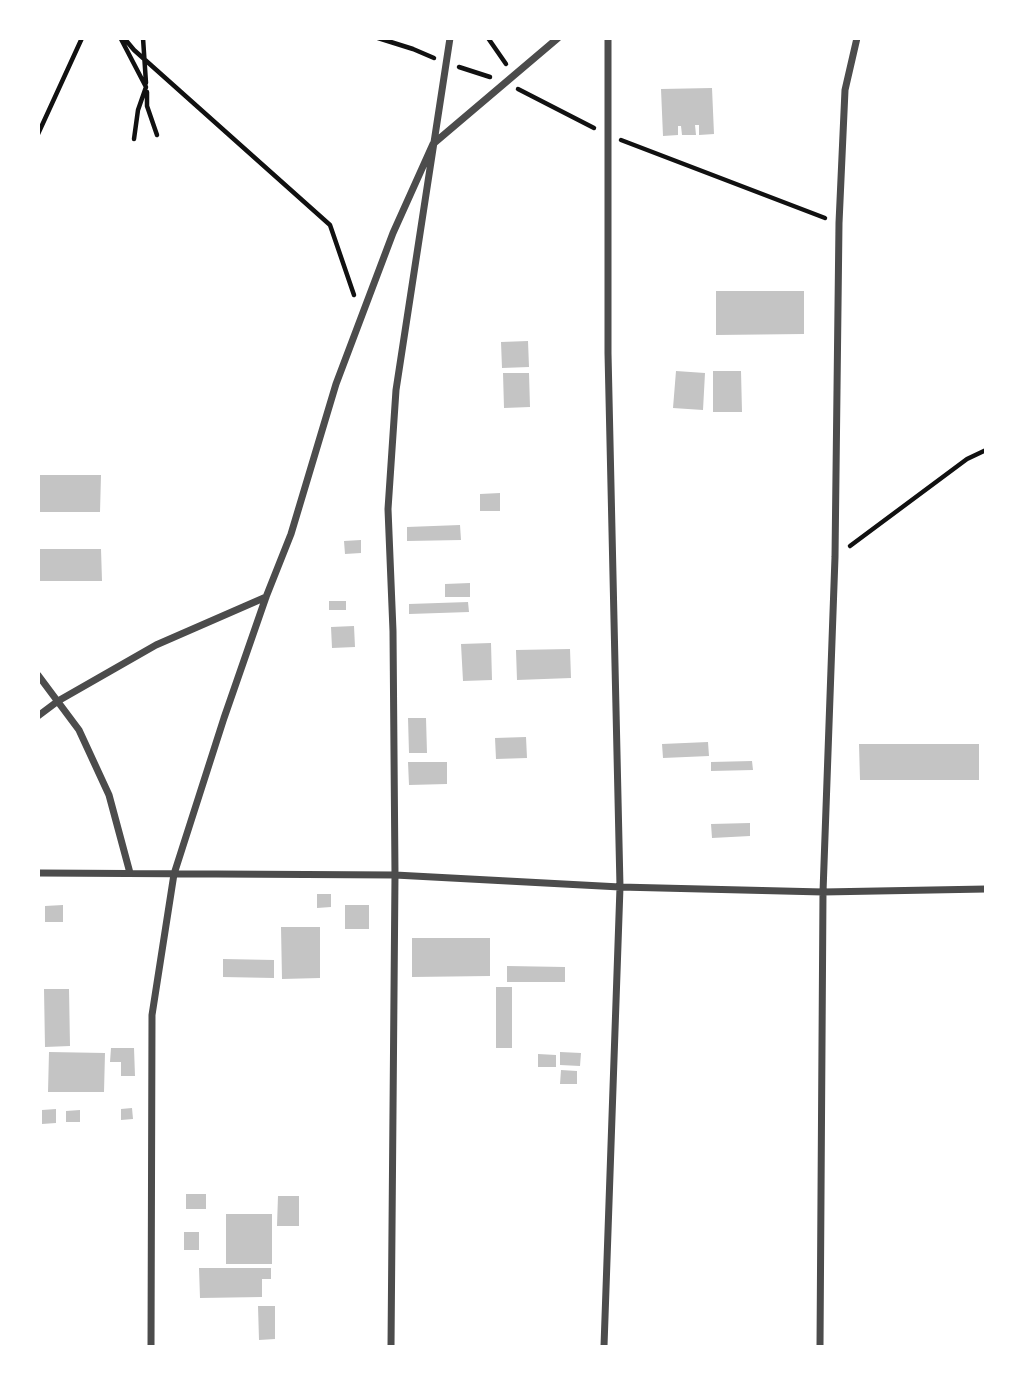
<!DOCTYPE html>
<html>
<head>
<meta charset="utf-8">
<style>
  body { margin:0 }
  #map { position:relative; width:1024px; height:1385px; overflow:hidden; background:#fff; font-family:"Asap Condensed",sans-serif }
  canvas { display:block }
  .frame { position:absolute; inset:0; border:40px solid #fff; pointer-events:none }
</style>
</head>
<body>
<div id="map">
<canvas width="1024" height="1385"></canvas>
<div class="frame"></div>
</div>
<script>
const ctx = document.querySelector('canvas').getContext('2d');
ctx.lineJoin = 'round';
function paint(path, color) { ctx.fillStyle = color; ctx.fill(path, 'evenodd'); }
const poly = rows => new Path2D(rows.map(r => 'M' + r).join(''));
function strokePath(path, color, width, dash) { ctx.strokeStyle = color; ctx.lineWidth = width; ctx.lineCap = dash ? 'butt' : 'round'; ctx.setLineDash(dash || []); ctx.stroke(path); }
const building = poly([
  [712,88,714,134,699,135,699,125,695,125,696,135,682,135,681,126,678,126,678,135,663,136,661,89],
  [716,291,804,291,804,334,716,335],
  [528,341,529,367,502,368,501,342],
  [676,371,705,373,703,410,673,408],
  [713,371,741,371,742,412,713,412],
  [503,373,529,373,530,407,504,408],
  [38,475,101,475,100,512,38,512],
  [500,493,500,511,480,511,480,494],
  [460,525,461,540,407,541,407,527],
  [361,540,361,553,345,554,344,541],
  [38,549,101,549,102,581,38,581],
  [470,583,470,597,445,597,445,584],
  [329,601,346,601,346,610,329,610],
  [468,602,469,612,409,614,409,604],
  [354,626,355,647,332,648,331,627],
  [491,643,492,680,463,681,461,644],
  [570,649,571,678,517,680,516,650],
  [408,718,426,718,427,753,409,753],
  [526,737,527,758,496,759,495,738],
  [708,742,709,756,663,758,662,744],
  [859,744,979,744,979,780,860,780],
  [752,761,753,770,711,771,711,762],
  [408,762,447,762,447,784,409,785],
  [750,823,750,836,712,838,711,824],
  [317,894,331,894,331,907,317,908],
  [63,905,63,922,45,922,45,906],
  [345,905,369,905,369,929,345,929],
  [281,927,320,927,320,978,282,979],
  [412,938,490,938,490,976,412,977],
  [223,959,274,960,274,978,223,977],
  [507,966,565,967,565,982,507,982],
  [496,987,512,987,512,1048,496,1048],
  [44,989,69,989,70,1046,45,1047],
  [111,1048,134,1048,135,1076,121,1076,121,1062,110,1062],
  [49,1052,105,1053,104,1092,48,1092],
  [560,1052,581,1053,580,1066,560,1065],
  [538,1054,556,1055,556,1067,538,1067],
  [561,1070,577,1071,577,1084,560,1084],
  [132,1108,133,1119,121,1120,121,1109],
  [56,1109,56,1123,42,1124,42,1110],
  [80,1110,80,1122,66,1122,66,1111],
  [186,1194,206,1194,206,1209,186,1209],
  [278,1196,299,1196,299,1226,277,1226],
  [226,1214,272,1214,272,1264,226,1264],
  [184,1232,199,1232,199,1250,184,1250],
  [199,1268,271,1268,271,1279,262,1279,262,1297,200,1298],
  [258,1306,275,1306,275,1339,259,1340]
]);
const path = poly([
  [124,38,134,50,330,225,354,295],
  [143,38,146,83],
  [378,38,413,49,434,58],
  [488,38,506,64],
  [121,39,146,87,138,110,134,139],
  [459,67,490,77],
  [518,89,594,128],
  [147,92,147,106,157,135],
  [38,134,82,38],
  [621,140,825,218],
  [850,546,967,459,986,450]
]);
const minor = poly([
  [38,675,79,730,109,795,130,873],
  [38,716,58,701,156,645,266,597],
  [38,873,395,875,620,887,823,892,986,889],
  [151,1346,152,1015,174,874,224,718,266,597,291,534,336,384,393,233,433,144,558,38],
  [391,1346,395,875,393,631,388,509,396,390,450,38],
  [604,1346,620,887,608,353,608,38],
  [820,1346,823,892,835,557,839,223,845,90,857,38]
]);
paint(building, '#c4c4c4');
strokePath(path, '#111', 4.5);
strokePath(minor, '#4c4c4c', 7);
</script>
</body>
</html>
